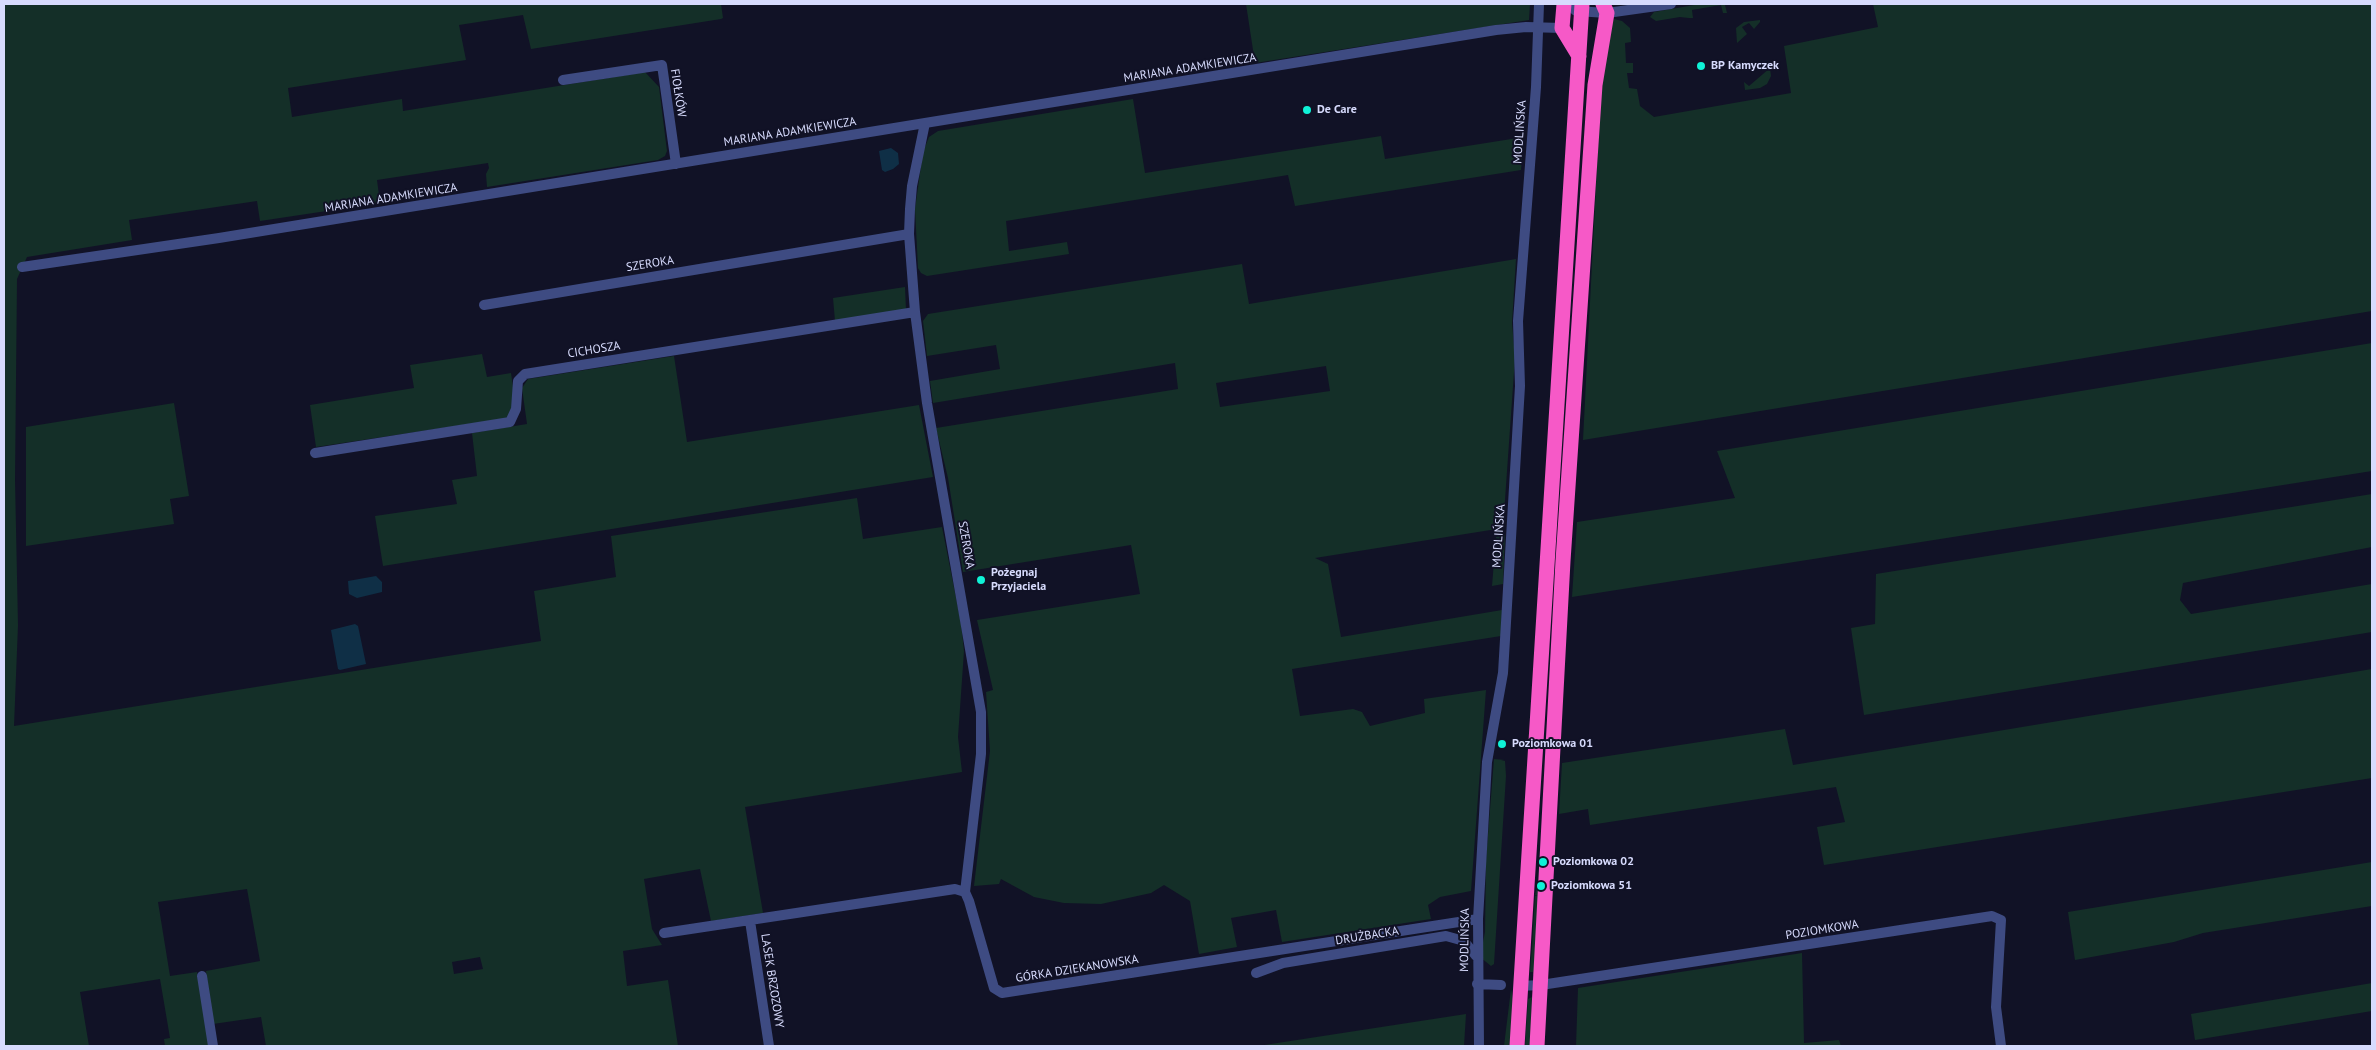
<!DOCTYPE html>
<html>
<head>
<meta charset="utf-8">
<style>
  body { margin:0 }
  #map { position:relative; width:2376px; height:1050px; overflow:hidden; background:#111226; font-family:"PT Sans",sans-serif }
  canvas { display:block }
  .frame { position:absolute; inset:0; border:5px solid #d7dbfd; pointer-events:none }
</style>
</head>
<body>
<div id="map">
<canvas width="2376" height="1050"></canvas>
<div class="frame"></div>
</div>
<script>
const ctx = document.querySelector('canvas').getContext('2d');
ctx.lineJoin = 'round';
function paint(path, color) { ctx.fillStyle = color; ctx.fill(path, 'evenodd'); }
const poly = rows => new Path2D(rows.map(r => 'M' + r).join(''));
function strokePath(path, color, width, dash) { ctx.strokeStyle = color; ctx.lineWidth = width; ctx.lineCap = dash ? 'butt' : 'round'; ctx.setLineDash(dash || []); ctx.stroke(path); }
function write(font, color, halo, rows, align = 'center') {
  ctx.font = font + ' "PT Sans",sans-serif'; ctx.lineWidth = 4; ctx.setLineDash([]); ctx.textBaseline = 'middle'; ctx.strokeStyle = halo; ctx.fillStyle = color; for (const [text, x, y, turn = 0] of rows) {
    ctx.save(); ctx.translate(x, y); ctx.rotate((+turn || 0) * Math.PI / 180); ctx.textAlign = isNaN(turn) ? turn : align; if (halo) ctx.strokeText(text, 0, 0); ctx.fillText(text, 0, 0); ctx.restore();
  }
}
const green = poly([
  [4,4,721,4,723,18,721,19,531,49,523,15,459,25,466,60,288,88,292,117,402,99,403,111,645,72,659,87,667,151,665,156,658,160,487,187,486,174,489,168,488,163,377,180,380,203,260,221,257,201,129,220,132,240,27,257,17,279,15,480,18,625,14,726,541,641,534,591,616,577,611,536,857,498,863,539,942,527,961,623,964,651,958,737,962,772,745,807,763,913,711,921,700,869,644,879,652,929,662,945,623,951,627,986,668,980,678,1046,266,1046,261,1017,213,1024,206,971,260,961,247,889,158,902,170,976,197,972,209,1046,165,1046,164,1039,170,1038,160,979,80,992,89,1046,4,1046],
  [480,957,483,969,454,974,452,962],
  [1246,4,1530,4,1529,20,1255,63],
  [1700,4,1729,4,1725,5,1727,13,1723,13,1721,5,1692,10,1693,18,1689,18,1680,17,1656,21,1650,17,1654,12],
  [1873,4,2372,4,2372,311,1583,440,1599,126,1599,78,1609,33,1614,19,1622,21,1630,28,1631,42,1625,43,1626,63,1633,63,1633,73,1627,73,1629,88,1637,89,1640,106,1654,117,1791,93,1784,46,1878,27],
  [1760,20,1760,22,1754,29,1749,23,1742,27,1747,34,1737,43,1736,28,1744,22],
  [1770,68,1771,76,1767,84,1760,88,1745,90,1744,82,1749,86],
  [1133,99,1145,173,1381,136,1385,159,1524,137,1521,170,1295,206,1288,175,1006,221,1009,251,1067,242,1069,254,927,276,921,273,918,268,915,209,923,152,929,137,938,131],
  [1516,259,1512,323,1515,358,1503,528,1315,558,1328,564,1341,637,1502,610,1501,636,1292,669,1300,716,1353,709,1362,712,1370,726,1425,713,1424,699,1486,690,1471,891,1440,897,1428,905,1431,919,1282,942,1276,910,1231,918,1237,947,1199,954,1190,901,1164,885,1151,893,1101,904,1064,903,1034,897,1001,879,999,884,974,886,990,751,986,692,993,690,977,620,1140,594,1131,545,963,572,948,478,936,428,1178,389,1175,363,933,403,930,381,1000,369,996,345,927,356,923,321,928,314,1242,264,1249,304],
  [1326,366,1330,391,1220,407,1216,383],
  [905,287,906,310,835,321,833,298],
  [2372,343,2372,471,1572,597,1577,522,1735,498,1717,451],
  [482,354,487,377,511,373,516,408,509,418,316,447,310,405,414,388,410,365],
  [674,356,687,442,919,405,933,477,383,566,375,516,457,504,452,480,477,476,472,433,527,424,522,388,528,379],
  [174,403,189,496,170,499,174,524,26,546,26,427],
  [2372,494,2372,547,2183,583,2180,600,2191,614,2372,584,2372,632,1864,715,1851,628,1875,624,1876,574],
  [1505,535,1503,584,1492,586,1496,537],
  [2372,669,2372,778,1824,865,1817,827,1845,822,1836,787,1590,825,1588,809,1559,814,1562,763,1785,729,1793,765],
  [1494,759,1505,760,1501,760,1505,761,1506,776,1494,964,1491,966,1480,957,1485,932,1486,860],
  [2372,862,2372,906,2203,933,2174,942,2075,960,2068,912],
  [1538,881,1544,881,1538,975,1533,975,1533,972,1530,972,1532,947,1535,896,1538,896,1535,895],
  [1802,953,1804,1043,1839,1040,1841,1046,1576,1046,1578,988],
  [2372,983,2372,1011,2195,1040,2191,1014],
  [1511,989,1513,999,1511,1046,1504,1046],
  [1532,997,1531,1046,1525,1046,1528,999],
  [1466,1014,1464,1046,1258,1046]
]);
const water = poly([
  [891,148,898,153,899,164,893,169,885,172,882,170,879,151],
  [376,576,382,582,382,592,357,598,349,594,348,581],
  [355,624,358,626,366,664,340,670,338,669,331,630]
]);
const street = poly([
  [1568,4,1576,11,1607,13,1671,4],
  [563,80,662,65,676,164],
  [925,123,912,186,910,209,909,234,915,312,927,403,981,712,981,754,965,892],
  [22,267,219,238,1496,30,1526,27,1562,28],
  [484,305,909,234],
  [315,453,510,422,516,409,518,381,525,374,915,312],
  [750,921,769,1046],
  [664,933,955,889,965,892,969,901,994,988,1002,993,1478,919],
  [1256,973,1283,963,1446,936,1464,941,1476,956],
  [202,976,213,1046],
  [1477,984,1501,985],
  [1520,986,1541,985,1992,916,2001,920,1996,1007,2001,1046],
  [1479,1046,1478,919,1487,762,1503,673,1520,386,1518,321,1536,87,1539,4]
]);
const highway = poly([
  [1564,4,1562,28,1579,56],
  [1517,1046,1582,4],
  [1537,1046,1563,561,1595,85,1607,13,1603,4]
]);
const markers = [
  [1701,66,5,"#0ff2d7"],
  [1307,110,5,"#0ff2d7"],
  [981,580,5,"#0ff2d7"],
  [1502,744,5,"#0ff2d7"],
  [1543,862,5,"#0ff2d7"],
  [1541,886,5,"#0ff2d7"]
];
const poiNames = [
  ["BP Kamyczek",1711,66],
  ["De Care",1317,110],
  ["Pożegnaj",991,573],
  ["Przyjaciela",991,587],
  ["Poziomkowa 01",1512,744],
  ["Poziomkowa 02",1553,862],
  ["Poziomkowa 51",1551,886]
];
const streetNames = [
  ["MARIANA ADAMKIEWICZA",1190,68,-9],
  ["FIOŁKÓW",678,93,81],
  ["MARIANA ADAMKIEWICZA",790,132,-9],
  ["MODLIŃSKA",1520,132,-86],
  ["MARIANA ADAMKIEWICZA",391,198,-9],
  ["SZEROKA",650,264,-9],
  ["CICHOSZA",594,350,-9],
  ["MODLIŃSKA",1499,536,-86],
  ["SZEROKA",966,545,80],
  ["POZIOMKOWA",1822,930,-9],
  ["DRUŻBACKA",1367,936,-9],
  ["MODLIŃSKA",1465,940,-89],
  ["GÓRKA DZIEKANOWSKA",1077,969,-9],
  ["LASEK BRZOZOWY",772,981,81]
];
paint(green, '#142f28');
paint(water, '#0f2f46');
strokePath(street, '#3e4b82', 10);
strokePath(highway, '#f659c7', 15);
for (const [x, y, r, color] of markers) { const dot = new Path2D(); dot.arc(x, y, r, 0, 2 * Math.PI); ctx.fillStyle = color; ctx.fill(dot); strokePath(dot, '#111226', 2); }
write('bold 12px', '#d7dbfd', '#111226', poiNames, 'left');
write('12px', '#d7dbfd', '#111226', streetNames);
</script>
</body>
</html>
